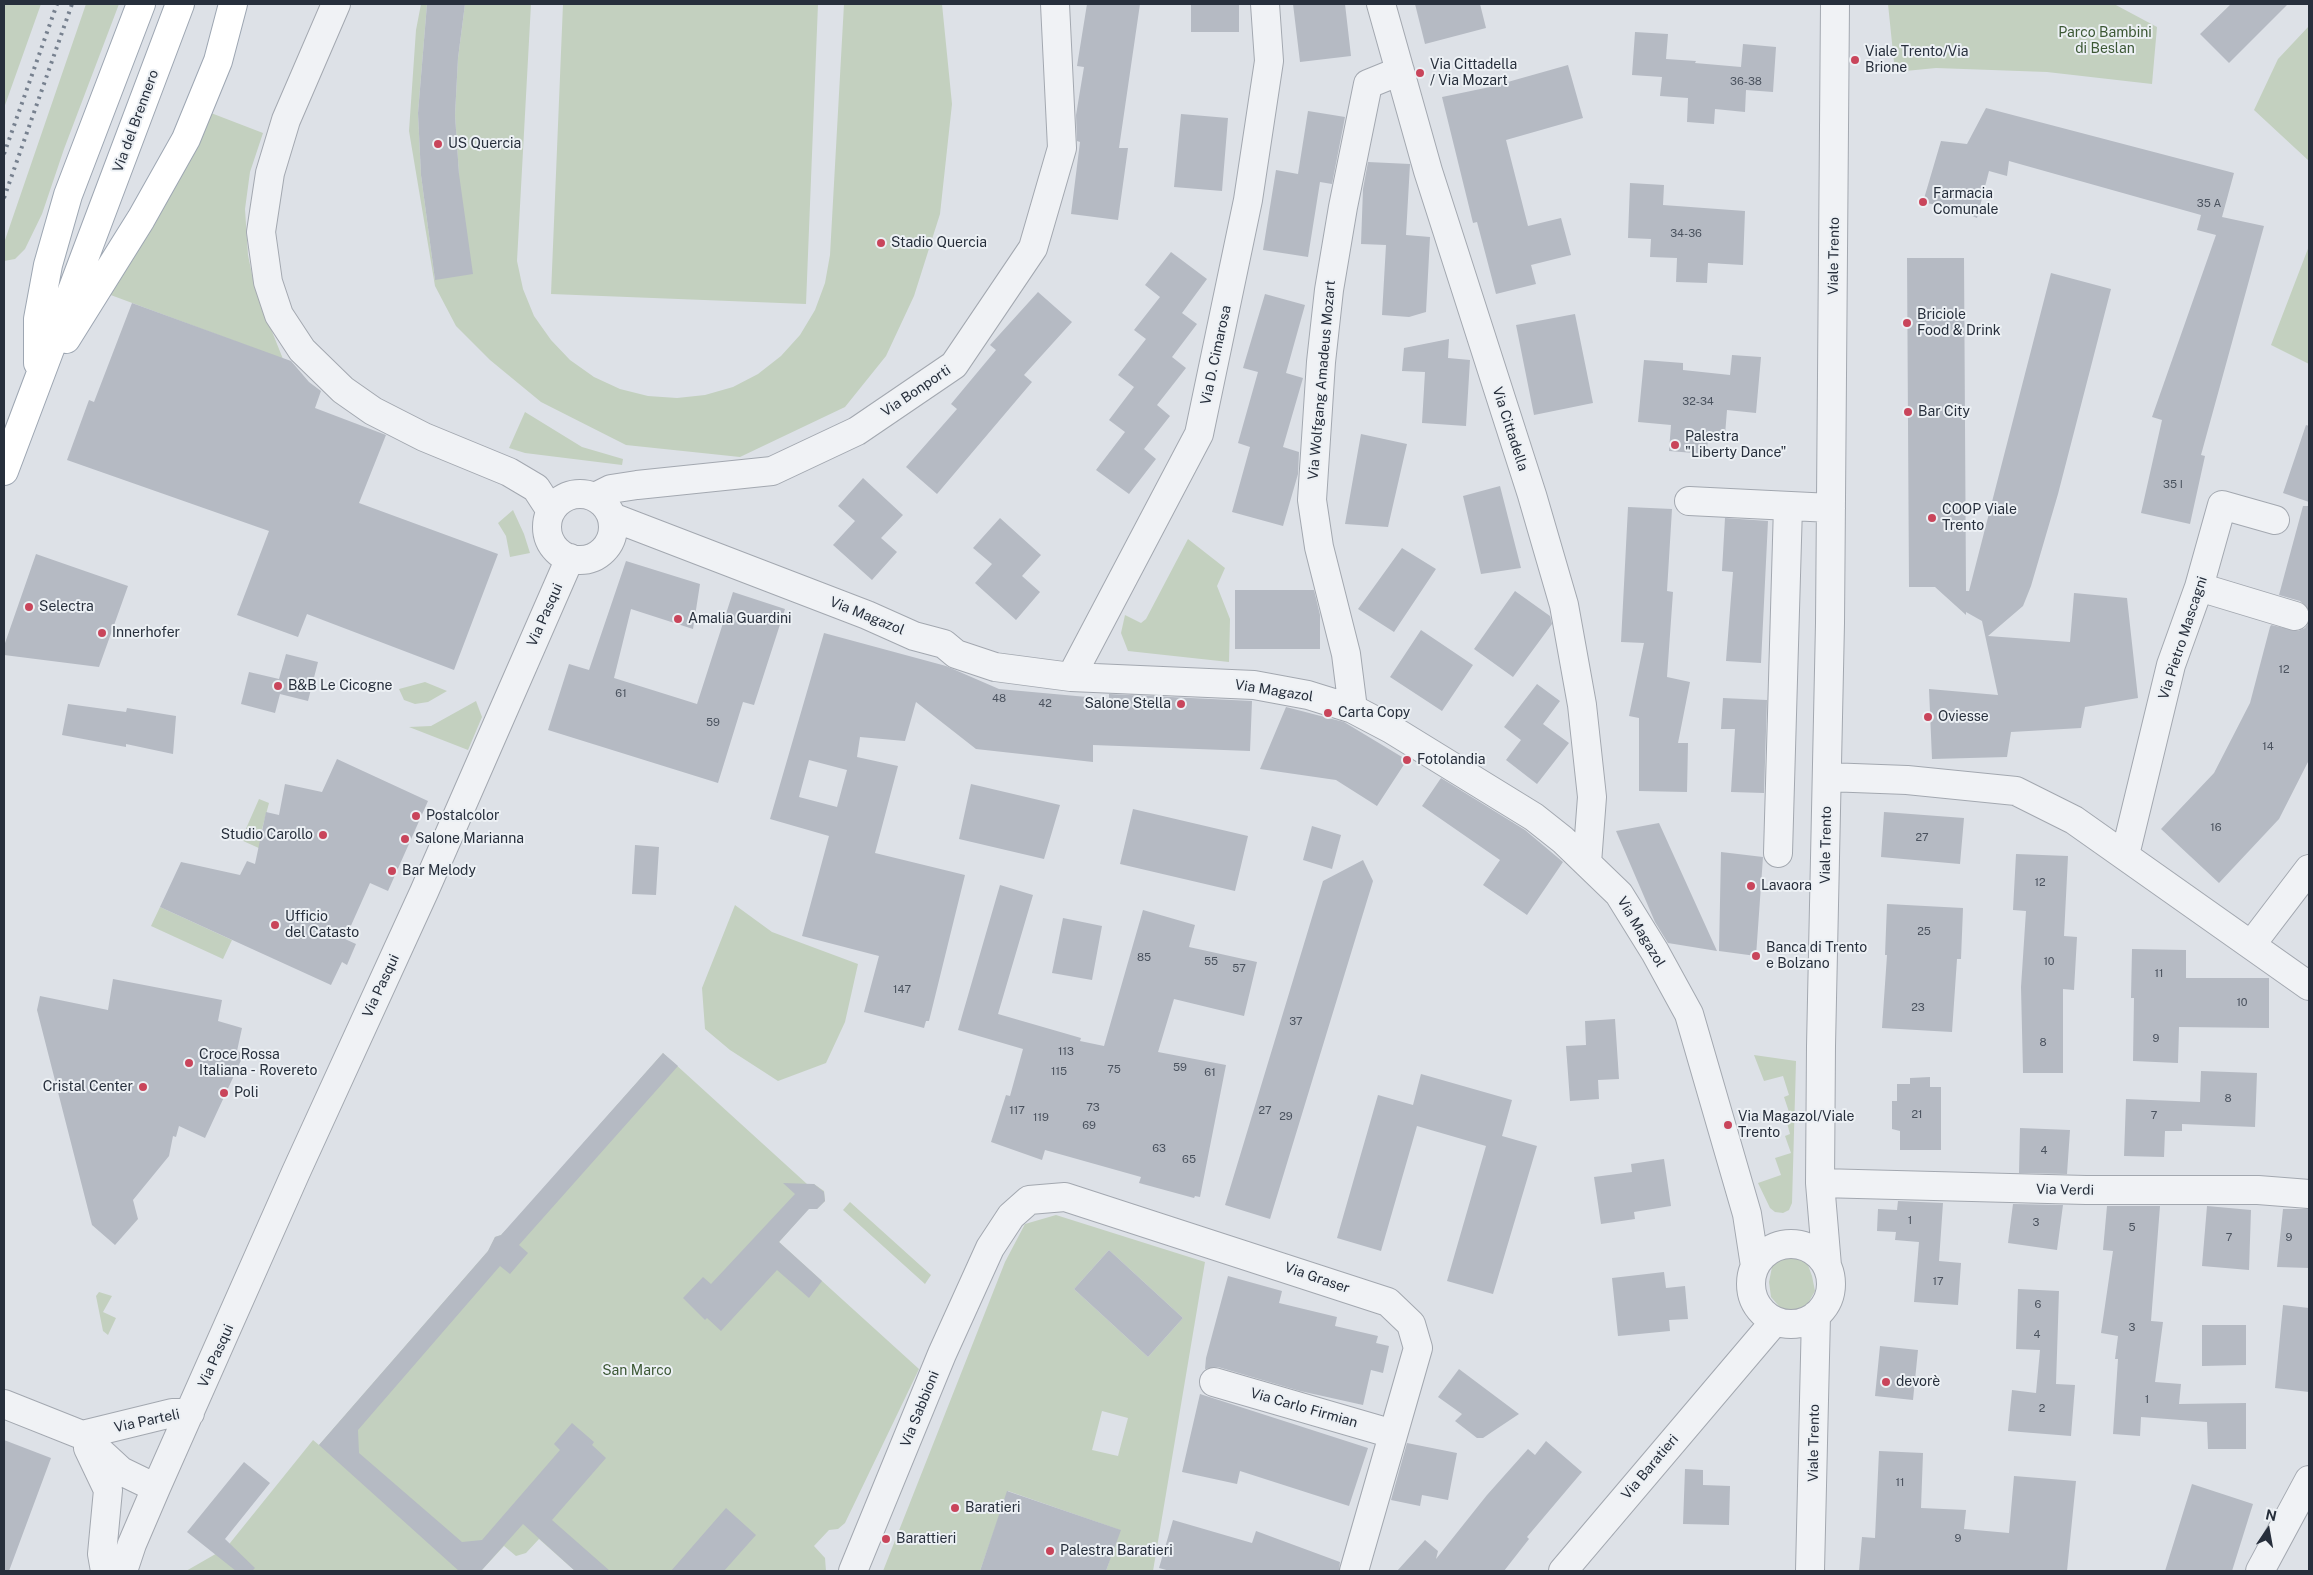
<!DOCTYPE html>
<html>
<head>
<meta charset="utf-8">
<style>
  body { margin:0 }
  #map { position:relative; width:2313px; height:1575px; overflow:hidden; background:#dde1e7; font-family:"Public Sans",sans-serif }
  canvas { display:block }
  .frame { position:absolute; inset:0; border:5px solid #272f3c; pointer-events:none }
  .north { position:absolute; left:2243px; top:1505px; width:50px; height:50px; -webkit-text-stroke:4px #ecf0f4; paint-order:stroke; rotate:12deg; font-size:14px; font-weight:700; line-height:20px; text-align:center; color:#272f3c }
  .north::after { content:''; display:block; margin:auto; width:18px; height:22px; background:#272f3c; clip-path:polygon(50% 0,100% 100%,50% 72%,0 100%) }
</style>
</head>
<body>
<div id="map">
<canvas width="2313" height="1575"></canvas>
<div class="frame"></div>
<div class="north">N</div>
</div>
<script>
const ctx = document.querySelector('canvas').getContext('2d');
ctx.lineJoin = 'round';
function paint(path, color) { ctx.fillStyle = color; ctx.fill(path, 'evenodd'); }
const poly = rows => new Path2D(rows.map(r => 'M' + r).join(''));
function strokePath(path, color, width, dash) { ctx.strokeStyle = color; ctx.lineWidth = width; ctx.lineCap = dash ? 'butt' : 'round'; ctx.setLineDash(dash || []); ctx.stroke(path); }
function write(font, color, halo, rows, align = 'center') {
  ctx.font = font + ' "Public Sans",sans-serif'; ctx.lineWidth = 4; ctx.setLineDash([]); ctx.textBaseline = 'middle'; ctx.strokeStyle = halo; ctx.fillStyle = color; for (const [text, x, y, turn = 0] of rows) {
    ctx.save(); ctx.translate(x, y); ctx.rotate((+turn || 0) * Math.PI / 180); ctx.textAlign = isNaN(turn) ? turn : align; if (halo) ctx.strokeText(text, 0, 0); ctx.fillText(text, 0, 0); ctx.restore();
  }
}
const green = poly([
  [4,4,41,4,4,108],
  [86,4,119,4,64,149,42,214,25,249,15,259,4,261,4,243],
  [421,4,427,4,418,113,421,175,435,280,459,174,455,115,458,58,465,4,531,4,517,261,523,289,534,316,551,340,570,360,594,377,620,389,648,396,677,398,705,395,733,387,758,374,781,356,800,335,815,310,825,283,830,255,844,4,942,4,952,104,940,214,914,296,886,356,845,407,740,457,626,445,541,402,490,360,456,326,435,286,409,131,416,30],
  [563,4,818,4,806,304,551,294],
  [1888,4,2114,4,2157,27,2152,84,2047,72,1936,68,1895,72],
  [2309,26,2309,161,2254,110,2278,59],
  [211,113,263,133,250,172,245,209,248,255,255,289,283,359,108,294],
  [2309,246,2309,364,2271,345],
  [525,412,582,447,623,459,622,465,525,453,509,448],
  [513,510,524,534,530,553,510,557,506,536,498,523],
  [1188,539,1225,568,1217,586,1230,619,1229,662,1128,651,1121,633,1125,615,1141,623,1146,619],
  [425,682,447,691,428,702,415,704,404,700,399,689],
  [476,701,482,717,468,750,409,727,431,726],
  [259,799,269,803,261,833,340,869,334,882,241,840],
  [735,905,772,932,858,964,845,1022,826,1063,778,1081,730,1050,705,1029,702,988],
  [160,907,232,940,223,959,151,926],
  [663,1053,807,1184,814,1184,824,1191,825,1201,817,1209,808,1209,779,1242,919,1369,845,1523,838,1529,829,1530,814,1546,825,1558,826,1571,575,1571,539,1539,526,1553,516,1556,504,1546,481,1571,186,1571,226,1548,313,1440,319,1445,488,1251,495,1237,501,1235,511,1225],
  [1754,1055,1796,1061,1792,1203,1789,1210,1783,1213,1775,1212,1770,1208,1758,1183,1781,1175,1775,1158,1791,1153,1785,1136,1790,1134,1787,1123,1792,1121,1784,1097,1789,1095,1783,1076,1764,1081],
  [850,1202,931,1275,925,1284,843,1210],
  [1056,1215,1205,1262,1153,1571,1106,1571,1120,1530,1008,1491,980,1571,883,1571,1005,1262,1025,1224],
  [1109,1250,1183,1318,1148,1357,1074,1289],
  [1102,1411,1128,1418,1118,1456,1092,1450],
  [1783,1256,1800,1256,1808,1265,1812,1276,1815,1291,1807,1305,1796,1312,1783,1311,1771,1297,1769,1282,1772,1267],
  [99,1292,112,1296,103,1312,116,1318,108,1335,103,1331,96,1296]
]);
const building = poly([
  [427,4,465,4,458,58,455,115,459,174,473,274,435,280,421,175,418,113],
  [1087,4,1140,4,1119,148,1128,148,1118,220,1071,214,1080,142,1077,141,1076,115,1084,67,1077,66],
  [1191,4,1239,4,1239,32,1191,32],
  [1293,4,1345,4,1351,56,1300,62],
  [1415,4,1480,4,1486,28,1425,44],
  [2231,4,2288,4,2229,63,2200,34],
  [1635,32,1668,34,1666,59,1696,61,1695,63,1741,67,1743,44,1776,47,1773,92,1746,90,1745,112,1715,109,1714,124,1687,122,1688,98,1660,96,1662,77,1632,75],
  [1568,65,1583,118,1506,140,1528,226,1561,218,1571,255,1531,265,1536,284,1496,294,1477,222,1473,223,1442,97,1490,87],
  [1986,108,2234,173,2222,217,2264,226,2201,455,2205,456,2190,524,2141,513,2162,420,2152,417,2216,235,2197,230,2201,215,2009,161,2007,176,1989,171,1977,218,1961,211,1923,202,1941,141,1967,144],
  [1308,111,1345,117,1332,184,1320,182,1308,257,1263,250,1276,170,1298,174],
  [1181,114,1228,118,1222,191,1174,187],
  [1368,162,1410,164,1406,235,1430,237,1426,312,1409,317,1382,315,1386,245,1361,244,1363,189],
  [1630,183,1664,185,1663,205,1745,211,1743,265,1708,263,1707,283,1676,282,1677,258,1650,257,1651,239,1628,238],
  [1171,252,1207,279,1182,313,1197,324,1172,357,1186,368,1157,405,1170,416,1144,449,1156,459,1129,494,1096,470,1125,432,1109,420,1134,387,1118,375,1146,339,1134,330,1160,297,1145,285],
  [1907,258,1964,258,1966,591,1969,591,2051,273,2111,289,2058,494,2031,586,2023,606,1988,636,2070,642,2074,593,2127,598,2138,698,2085,707,2081,728,2011,732,2007,757,1932,759,1929,689,1998,695,1982,621,1966,612,1966,615,1935,587,1909,587],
  [1038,292,1072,322,1024,375,1032,382,937,494,906,467,957,409,951,404,996,350,990,345],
  [1265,294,1305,305,1286,373,1303,378,1283,447,1299,452,1298,474,1283,526,1232,512,1250,447,1238,443,1258,372,1243,368],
  [132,303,291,361,309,382,321,391,315,408,386,435,359,503,498,554,454,670,307,614,298,637,237,615,269,531,67,460,89,400,94,402],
  [1575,314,1593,403,1534,415,1516,325],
  [1449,339,1448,358,1470,360,1466,426,1422,423,1425,372,1402,371,1404,348],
  [1732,355,1761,357,1756,413,1727,410,1725,435,1709,434,1706,454,1669,451,1671,425,1638,422,1644,360,1683,363,1683,370,1730,375],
  [2306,425,2309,426,2309,502,2283,493],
  [1361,434,1407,444,1388,527,1345,524],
  [863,478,903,515,881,538,897,552,872,580,833,545,855,521,838,506],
  [1500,486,1521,568,1481,574,1463,496],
  [2303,506,2309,506,2309,610,2300,601,2279,595],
  [1628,507,1672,509,1667,591,1673,592,1667,677,1690,682,1678,743,1688,743,1687,792,1639,791,1639,718,1629,716,1644,643,1621,642],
  [1000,518,1041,555,1022,576,1040,592,1016,620,975,583,992,564,973,548],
  [1725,518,1768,521,1761,663,1726,661,1733,572,1722,571],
  [1402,548,1436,569,1394,632,1358,609],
  [36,554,128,586,99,667,4,655,4,646],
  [626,561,700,584,693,629,631,609,614,678,697,704,733,592,785,609,754,705,743,702,718,783,548,730,569,664,589,670],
  [1235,590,1314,590,1320,615,1320,649,1235,649],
  [1515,591,1550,616,1552,624,1513,677,1474,649],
  [2309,622,2309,760,2279,819,2219,883,2161,829,2214,773,2250,703,2270,627,2271,625,2298,631,2305,628],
  [1421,630,1473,665,1442,711,1390,677],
  [824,633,946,666,999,689,1109,699,1109,694,1252,701,1250,751,1093,745,1093,762,976,749,916,702,905,741,860,737,857,757,898,766,875,853,965,875,929,1021,926,1021,924,1028,864,1012,879,956,802,936,829,836,770,819],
  [809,760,847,770,837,807,799,797],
  [286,654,318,662,308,701,280,694,275,713,241,704,249,672,279,679],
  [1537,684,1560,701,1543,724,1569,743,1537,784,1506,760,1521,740,1504,727],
  [1723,698,1767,700,1764,793,1731,792,1735,729,1721,729],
  [68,704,126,712,127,708,176,716,173,754,126,744,126,747,62,735],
  [1286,707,1344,722,1407,760,1377,806,1336,780,1260,769],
  [337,759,428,801,388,891,370,883,345,939,356,944,347,965,342,962,331,985,160,907,181,862,240,875,247,861,255,864,266,812,279,815,285,784,322,792],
  [1441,778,1525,830,1563,862,1527,915,1483,885,1500,860,1422,806],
  [971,784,1060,805,1044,859,959,839],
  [1133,809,1248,836,1235,891,1120,864],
  [1884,812,1964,818,1960,864,1881,857],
  [1659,823,1717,951,1668,943,1655,922,1616,831],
  [1312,826,1341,835,1332,869,1303,860],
  [635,845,659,847,656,895,632,894],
  [1721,852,1763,857,1756,956,1719,951],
  [2016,854,2068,856,2064,936,2077,937,2074,990,2063,989,2063,1073,2023,1073,2021,987,2026,911,2013,910],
  [1363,860,1373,881,1270,1219,1225,1205,1323,881],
  [1000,885,1033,895,998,1014,1081,1038,1080,1041,1104,1046,1143,910,1195,925,1189,947,1257,962,1244,1016,1174,999,1158,1052,1226,1065,1200,1197,1195,1196,1194,1198,1139,1183,1141,1177,1045,1150,1042,1160,991,1142,1006,1095,1010,1096,1023,1049,958,1030],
  [1887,904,1963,908,1961,959,1957,959,1952,1032,1882,1028,1887,955,1885,955],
  [1063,918,1102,926,1092,980,1052,973],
  [2132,949,2186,950,2186,978,2269,978,2269,1028,2179,1027,2178,1063,2133,1061,2134,998,2131,998],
  [113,979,222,1000,218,1021,242,1028,237,1051,244,1054,205,1138,179,1126,176,1137,173,1136,169,1156,133,1200,138,1219,115,1245,92,1225,37,1010,40,996,108,1010],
  [1615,1019,1619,1079,1598,1080,1599,1099,1570,1101,1566,1046,1586,1045,1585,1021],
  [663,1053,678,1066,519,1245,528,1253,510,1274,500,1266,358,1430,359,1453,462,1542,482,1540,560,1450,554,1444,572,1423,594,1442,592,1445,606,1458,552,1520,610,1571,575,1571,523,1524,481,1571,459,1571,319,1445,488,1251,495,1237,501,1235],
  [2201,1071,2257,1073,2255,1127,2182,1124,2182,1131,2165,1131,2164,1157,2124,1156,2126,1099,2200,1102],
  [1421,1074,1512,1100,1502,1136,1537,1146,1493,1294,1447,1281,1486,1146,1417,1126,1381,1251,1337,1238,1378,1095,1413,1105],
  [1930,1077,1930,1087,1941,1087,1941,1150,1900,1150,1900,1131,1892,1129,1892,1101,1897,1101,1897,1084,1910,1084,1910,1078],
  [2020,1128,2070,1130,2067,1174,2019,1173],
  [1664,1159,1671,1206,1634,1212,1635,1219,1601,1224,1594,1177,1632,1172,1631,1164],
  [783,1183,814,1184,824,1192,825,1201,817,1209,809,1209,779,1242,822,1281,809,1298,777,1270,721,1331,707,1318,705,1320,683,1298,703,1277,711,1284,795,1194],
  [1898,1201,1943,1203,1939,1261,1961,1263,1958,1305,1914,1302,1919,1242,1895,1240,1896,1232,1877,1231,1878,1209,1897,1210],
  [2013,1204,2063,1205,2057,1250,2008,1243],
  [2107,1206,2160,1206,2151,1321,2163,1322,2155,1382,2181,1384,2179,1404,2246,1403,2246,1449,2208,1449,2207,1422,2141,1417,2140,1436,2113,1434,2118,1359,2115,1359,2118,1336,2101,1333,2113,1251,2103,1250],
  [2207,1206,2251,1210,2249,1270,2202,1266],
  [2283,1209,2309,1209,2309,1268,2277,1267],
  [1109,1250,1183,1318,1148,1357,1074,1289],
  [1664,1272,1666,1288,1685,1286,1688,1319,1669,1320,1670,1331,1618,1336,1612,1278],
  [1228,1276,1282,1291,1279,1303,1337,1317,1335,1326,1378,1336,1376,1343,1389,1346,1383,1373,1371,1370,1363,1405,1300,1391,1218,1367,1205,1369,1206,1358],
  [2018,1289,2059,1291,2056,1384,2075,1385,2071,1436,2008,1431,2012,1390,2036,1393,2040,1350,2016,1349],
  [2283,1305,2309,1308,2309,1392,2275,1388],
  [2202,1325,2246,1325,2246,1365,2202,1366],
  [1880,1346,1918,1350,1913,1400,1875,1396],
  [1459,1369,1519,1414,1483,1438,1477,1438,1455,1421,1462,1414,1438,1397],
  [1200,1394,1368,1448,1349,1506,1240,1471,1237,1484,1182,1472],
  [4,1440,51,1458,9,1571,4,1571],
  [1546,1441,1582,1472,1527,1537,1529,1539,1504,1571,1397,1571,1425,1540,1438,1551,1436,1559,1487,1495,1528,1449,1535,1455],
  [1407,1443,1457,1453,1448,1500,1422,1495,1420,1506,1391,1500],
  [1879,1451,1923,1453,1921,1508,1966,1510,1964,1529,2009,1533,2014,1476,2076,1481,2067,1571,1859,1571,1862,1537,1875,1538],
  [244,1462,270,1483,225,1539,255,1568,252,1571,236,1571,187,1532],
  [1685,1469,1703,1470,1703,1485,1730,1486,1729,1525,1683,1524],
  [2192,1484,2253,1504,2232,1571,2165,1571],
  [1007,1491,1121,1530,1106,1571,980,1571],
  [726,1508,756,1535,724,1571,671,1571],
  [1173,1520,1252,1543,1256,1531,1340,1562,1339,1571,1170,1571,1159,1568]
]);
const minor = poly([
  [336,4,286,120,270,173,261,232,268,282,279,315,302,350,343,390,373,411,424,437,509,472,536,488,551,511],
  [1381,4,1428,171,1532,495,1564,605,1582,705,1592,797,1587,863],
  '547 527a33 33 0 1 1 66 0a33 33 0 1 1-66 0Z',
  [595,497,611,489,637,485,772,471,857,431,954,365,1033,248,1062,148,1055,4],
  [1689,501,1831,508],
  [612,517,867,615,914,636,944,644,956,654,995,667,1071,677,1254,685,1308,695,1353,709,1391,729,1534,817,1563,840,1619,894,1655,952,1689,1014,1747,1214,1755,1266],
  [2199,587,2295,616],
  [1071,677,1199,434,1248,200,1269,61,1265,4],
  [1353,709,1346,654,1319,547,1312,500,1321,362,1329,290,1343,207,1368,84,1400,71],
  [1827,777,1907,780,2016,791,2074,820,2309,986],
  [1778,853,1788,506],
  [2125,855,2171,665,2199,587,2222,505,2275,520],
  [2251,945,2309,869],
  [1820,1183,2086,1190,2258,1190,2309,1194],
  '1751 1284a40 40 0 1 1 80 0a40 40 0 1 1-80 0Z',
  [1827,1266,1820,1183,1821,1046,1830,623,1835,4],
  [1214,1382,1393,1434],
  [4,1404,82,1435,121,1471,156,1488],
  [82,1435,172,1413,190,1413],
  [88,1448,108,1490,102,1554,105,1571],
  [123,1571,132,1544,156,1488,296,1172,424,892,570,558],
  [853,1571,942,1354,990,1248,1011,1216,1029,1200,1065,1197,1388,1302,1411,1324,1418,1348,1354,1571],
  [1563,1571,1775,1321],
  [1810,1571,1816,1315],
  [2260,1571,2309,1480]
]);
const major = poly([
  [66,339,141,219,186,139,218,61,233,4],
  [38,363,38,319,48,265,68,195,141,4],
  [4,471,180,4]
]);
const rail = poly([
  [4,154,57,4],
  [4,198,72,4]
]);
const markers = [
  [1855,60,5,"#c9455b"],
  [1420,73,5,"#c9455b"],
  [438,144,5,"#c9455b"],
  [1923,202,5,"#c9455b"],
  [881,243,5,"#c9455b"],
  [1907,323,5,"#c9455b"],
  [1908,412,5,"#c9455b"],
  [1675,445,5,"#c9455b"],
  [1932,518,5,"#c9455b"],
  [29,607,5,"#c9455b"],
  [678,619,5,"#c9455b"],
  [102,633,5,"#c9455b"],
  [278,686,5,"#c9455b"],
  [1181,704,5,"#c9455b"],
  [1328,713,5,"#c9455b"],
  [1928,717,5,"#c9455b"],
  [1407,760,5,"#c9455b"],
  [416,816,5,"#c9455b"],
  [323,835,5,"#c9455b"],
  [405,839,5,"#c9455b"],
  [392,871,5,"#c9455b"],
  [1751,886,5,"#c9455b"],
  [275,925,5,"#c9455b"],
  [1756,956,5,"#c9455b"],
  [189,1063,5,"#c9455b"],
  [143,1087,5,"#c9455b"],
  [224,1093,5,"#c9455b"],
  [1728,1125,5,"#c9455b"],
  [1886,1382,5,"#c9455b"],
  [955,1508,5,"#c9455b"],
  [886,1539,5,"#c9455b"],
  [1050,1551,5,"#c9455b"]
];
const numberNames = [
  ["36-38",1746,82],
  ["35 A",2209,204],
  ["34-36",1686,234],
  ["32-34",1698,402],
  ["35 I",2173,485],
  ["12",2284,670],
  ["61",621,694],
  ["48",999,699],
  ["42",1045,704],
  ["59",713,723],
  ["14",2268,747],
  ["16",2216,828],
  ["27",1922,838],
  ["12",2040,883],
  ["25",1924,932],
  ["85",1144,958],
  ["55",1211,962],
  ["10",2049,962],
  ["57",1239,969],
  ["11",2159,974],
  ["147",902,990],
  ["10",2242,1003],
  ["23",1918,1008],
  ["37",1296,1022],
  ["9",2156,1039],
  ["8",2043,1043],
  ["113",1066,1052],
  ["59",1180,1068],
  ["75",1114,1070],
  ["115",1059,1072],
  ["61",1210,1073],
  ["8",2228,1099],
  ["73",1093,1108],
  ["117",1017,1111],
  ["27",1265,1111],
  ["21",1917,1115],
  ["7",2154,1116],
  ["29",1286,1117],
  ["119",1041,1118],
  ["69",1089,1126],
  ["63",1159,1149],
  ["4",2044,1151],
  ["65",1189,1160],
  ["1",1910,1221],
  ["3",2036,1223],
  ["5",2132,1228],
  ["7",2229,1238],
  ["9",2289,1238],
  ["17",1938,1282],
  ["6",2038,1305],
  ["3",2132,1328],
  ["4",2037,1335],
  ["1",2147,1400],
  ["2",2042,1409],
  ["11",1900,1483],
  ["9",1958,1539]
];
const parkNames = [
  ["Parco Bambini",2105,33],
  ["di Beslan",2105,49],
  ["San Marco",637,1371]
];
const poiNames = [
  ["Viale Trento/Via",1865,52],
  ["Brione",1865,68],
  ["Via Cittadella",1430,65],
  ["/ Via Mozart",1430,81],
  ["US Quercia",448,144],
  ["Farmacia",1933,194],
  ["Comunale",1933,210],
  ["Stadio Quercia",891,243],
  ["Briciole",1917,315],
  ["Food & Drink",1917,331],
  ["Bar City",1918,412],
  ["Palestra",1685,437],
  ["\"Liberty Dance\"",1685,453],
  ["COOP Viale",1942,510],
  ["Trento",1942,526],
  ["Selectra",39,607],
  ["Amalia Guardini",688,619],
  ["Innerhofer",112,633],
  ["B&B Le Cicogne",288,686],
  ["Salone Stella",1171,704,"right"],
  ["Carta Copy",1338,713],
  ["Oviesse",1938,717],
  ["Fotolandia",1417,760],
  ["Postalcolor",426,816],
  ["Studio Carollo",313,835,"right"],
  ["Salone Marianna",415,839],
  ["Bar Melody",402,871],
  ["Lavaora",1761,886],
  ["Ufficio",285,917],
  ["del Catasto",285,933],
  ["Banca di Trento",1766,948],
  ["e Bolzano",1766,964],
  ["Croce Rossa",199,1055],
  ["Italiana - Rovereto",199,1071],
  ["Cristal Center",133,1087,"right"],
  ["Poli",234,1093],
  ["Via Magazol/Viale",1738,1117],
  ["Trento",1738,1133],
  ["devorè",1896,1382],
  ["Baratieri",965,1508],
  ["Barattieri",896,1539],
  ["Palestra Baratieri",1060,1551]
];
const streetNames = [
  ["Via del Brennero",136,121,-70],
  ["Viale Trento",1834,256,-89],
  ["Via D. Cimarosa",1216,355,-78],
  ["Via Wolfgang Amadeus Mozart",1322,380,-85],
  ["Via Bonporti",916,391,-34],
  ["Via Cittadella",1510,429,72],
  ["Via Pasqui",545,615,-66],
  ["Via Magazol",867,616,22],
  ["Via Pietro Mascagni",2183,638,-72],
  ["Via Magazol",1274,691,9],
  ["Viale Trento",1826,845,-89],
  ["Via Magazol",1641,932,59],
  ["Via Pasqui",381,986,-65],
  ["Via Verdi",2065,1190,1],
  ["Via Graser",1317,1278,19],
  ["Via Pasqui",216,1356,-66],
  ["Via Carlo Firmian",1304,1408,16],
  ["Via Sabbioni",920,1409,-68],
  ["Via Parteli",147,1421,-12],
  ["Viale Trento",1814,1443,-89],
  ["Via Baratieri",1650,1467,-50]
];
paint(green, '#c3d0bf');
paint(building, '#b5bac3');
strokePath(minor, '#a3a8b0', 30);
strokePath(major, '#9da6b2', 30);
strokePath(minor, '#f0f2f5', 28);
strokePath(major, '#fff', 28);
strokePath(rail, '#77818f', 4, [2.5, 5]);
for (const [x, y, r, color] of markers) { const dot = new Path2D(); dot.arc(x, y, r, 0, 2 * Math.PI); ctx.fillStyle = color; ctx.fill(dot); strokePath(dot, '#ecf0f4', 2); }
write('11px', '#4a525e', null, numberNames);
write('14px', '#3c5835', '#ecf0f4', parkNames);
write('14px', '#272f3c', '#ecf0f4', poiNames, 'left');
write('14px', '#272f3c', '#ecf0f4', streetNames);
</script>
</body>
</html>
